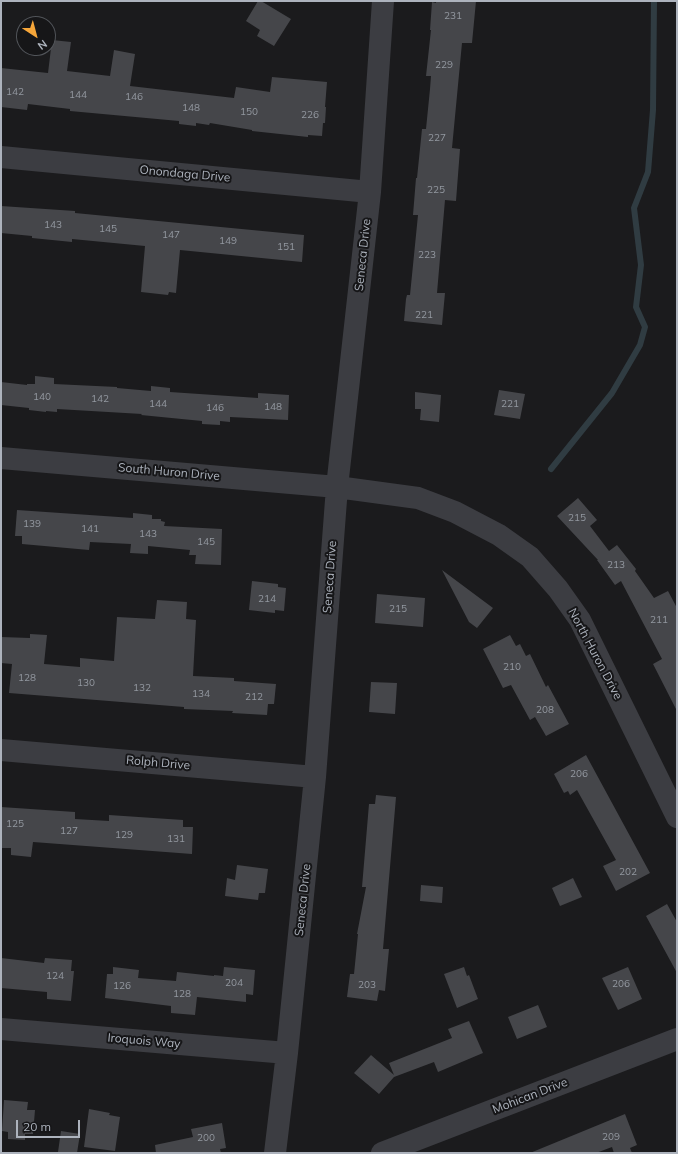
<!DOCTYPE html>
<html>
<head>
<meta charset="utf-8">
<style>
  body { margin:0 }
  #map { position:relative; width:678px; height:1154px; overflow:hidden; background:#1b1b1d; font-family:Mulish,sans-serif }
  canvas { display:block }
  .frame { position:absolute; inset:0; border:2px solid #adb3bd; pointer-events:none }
  .north { position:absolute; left:16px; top:16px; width:40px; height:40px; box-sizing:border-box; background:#161618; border:1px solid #52555a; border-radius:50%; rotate:144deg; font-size:11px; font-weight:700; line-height:16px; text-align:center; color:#adb3bd }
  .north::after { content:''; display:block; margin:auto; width:14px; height:18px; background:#f6a63a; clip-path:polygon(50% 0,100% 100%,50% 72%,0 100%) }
  .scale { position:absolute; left:16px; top:1120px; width:64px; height:18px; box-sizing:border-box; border:2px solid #adb3bd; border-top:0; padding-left:5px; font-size:12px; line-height:14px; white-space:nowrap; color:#adb3bd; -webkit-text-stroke:3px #161618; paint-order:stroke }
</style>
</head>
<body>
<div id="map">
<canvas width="678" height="1154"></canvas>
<div class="frame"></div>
<div class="north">N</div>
<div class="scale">20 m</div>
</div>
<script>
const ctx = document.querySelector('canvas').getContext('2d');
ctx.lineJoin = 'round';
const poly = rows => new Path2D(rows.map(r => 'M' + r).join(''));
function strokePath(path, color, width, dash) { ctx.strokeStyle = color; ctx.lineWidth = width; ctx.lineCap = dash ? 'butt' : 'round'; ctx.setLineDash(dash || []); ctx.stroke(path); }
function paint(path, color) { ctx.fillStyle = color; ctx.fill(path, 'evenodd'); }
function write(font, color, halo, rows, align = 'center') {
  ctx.font = font + ' Mulish,sans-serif'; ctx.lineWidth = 4; ctx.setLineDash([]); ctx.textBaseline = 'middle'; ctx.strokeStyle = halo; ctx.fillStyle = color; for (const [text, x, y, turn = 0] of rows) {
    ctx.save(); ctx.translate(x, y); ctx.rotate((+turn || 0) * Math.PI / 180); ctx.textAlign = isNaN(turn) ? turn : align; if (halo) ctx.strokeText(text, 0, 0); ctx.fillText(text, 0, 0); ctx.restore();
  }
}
const stream = poly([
  [551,469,612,393,640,345,645,327,636,307,641,265,634,208,648,172,653,110,654,1]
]);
const building = poly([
  [258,1,261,1,291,19,274,46,257,36,260,30,246,21],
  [436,1,476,1,472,43,462,43,452,148,460,149,456,201,445,200,437,293,445,293,442,325,404,321,406,299,407,295,410,295,418,215,413,215,416,178,417,178,422,129,426,129,430,89,431,76,426,76,431,30,430,30,432,2,436,3],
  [52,40,71,42,67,71,110,76,114,50,135,54,130,86,234,98,236,87,270,92,272,77,327,82,325,107,326,107,325,123,323,123,322,136,308,135,308,137,252,131,252,130,210,123,209,125,196,123,196,126,179,124,179,121,70,111,70,109,28,104,27,110,1,107,1,68,48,73],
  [1,206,75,211,75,213,304,235,302,262,180,250,176,293,169,292,168,295,141,292,145,246,72,239,72,242,32,238,32,236,1,233],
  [35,376,54,378,54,384,117,387,117,388,151,391,151,386,170,388,170,392,258,398,258,393,289,395,288,420,230,417,230,422,220,421,220,425,202,424,202,421,141,415,142,414,57,409,57,412,46,411,46,412,29,410,29,408,1,405,1,382,27,385,27,384,35,384],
  [499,390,525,394,520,419,494,415],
  [415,392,441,395,439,422,420,420,421,409,415,409],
  [578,498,597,520,590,526,609,551,617,545,636,569,635,571,654,598,668,591,677,608,677,711,653,664,662,659,621,581,615,585,597,560,598,560,557,516],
  [17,510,133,518,133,513,152,515,152,519,161,519,161,521,165,522,164,526,222,529,221,565,195,564,196,555,189,555,190,550,148,546,148,554,130,553,131,544,90,542,89,550,22,544,22,536,15,536],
  [442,570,493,608,477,628,469,622],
  [252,581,278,584,278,587,286,588,284,611,275,610,275,613,249,610],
  [377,594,425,598,423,627,375,623],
  [157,600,187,602,186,619,196,620,193,676,234,678,234,681,276,684,274,704,268,704,267,715,232,713,233,711,184,709,184,707,9,693,12,664,1,663,1,637,30,638,30,634,47,635,44,664,80,667,80,658,114,661,117,617,155,619],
  [510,635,516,646,520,644,526,656,530,654,546,687,548,685,569,724,546,736,535,717,530,720,511,685,503,688,483,649],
  [371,682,397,683,395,714,369,712],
  [586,755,650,873,616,891,603,866,616,860,577,790,570,795,568,791,564,793,554,774],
  [376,795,396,797,383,949,389,949,385,991,379,990,377,1001,347,997,350,974,354,974,358,934,357,934,366,887,362,887,369,804,375,804],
  [1,807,75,812,75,819,109,821,109,815,183,820,183,827,193,827,192,854,33,842,31,857,11,855,11,848,1,848],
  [237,865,268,869,265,893,259,893,258,900,225,896,227,878,235,880],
  [573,878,582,897,560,906,552,888],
  [421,885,443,887,442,903,420,901],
  [667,904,677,922,677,973,646,916],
  [1,958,44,963,45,958,72,960,71,971,74,971,71,1001,47,999,47,992,1,988],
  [113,967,139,970,138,978,176,981,177,972,214,976,214,975,223,976,224,967,255,970,253,995,246,994,246,1002,197,997,195,1015,171,1013,171,1006,105,998,107,974,113,974],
  [464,967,467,976,469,975,478,999,457,1008,444,974],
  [628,967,642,999,618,1010,602,978],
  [538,1005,547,1027,517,1039,508,1017],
  [469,1021,483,1053,438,1072,434,1062,394,1077,379,1094,354,1073,371,1055,394,1075,389,1063,452,1038,448,1029],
  [4,1100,28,1102,27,1110,35,1110,33,1134,25,1134,25,1140,8,1139,8,1132,2,1131],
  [89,1109,110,1113,109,1115,120,1117,115,1151,84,1147],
  [625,1114,637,1145,630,1148,632,1153,614,1153,612,1147,596,1153,530,1153],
  [222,1123,226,1148,220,1149,221,1153,156,1153,155,1145,193,1137,191,1129],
  [61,1131,80,1134,77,1153,58,1152]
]);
const minor = poly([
  [1,157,370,192],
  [1,458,337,487,418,498,455,512,499,535,530,557,558,589,580,620,677,817],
  [1,750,315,777],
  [1,1029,287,1053],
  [275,1153,287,1053,315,777,337,487,370,192,383,1],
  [382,1153,677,1039]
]);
const numberNames = [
  ["231",453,16],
  ["229",444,65],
  ["142",15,92],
  ["144",78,95],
  ["146",134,97],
  ["148",191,108],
  ["150",249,112],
  ["226",310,115],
  ["227",437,138],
  ["225",436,190],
  ["143",53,225],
  ["145",108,229],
  ["147",171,235],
  ["149",228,241],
  ["151",286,247],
  ["223",427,255],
  ["221",424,315],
  ["140",42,397],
  ["142",100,399],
  ["144",158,404],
  ["221",510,404],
  ["148",273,407],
  ["146",215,408],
  ["215",577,518],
  ["139",32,524],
  ["141",90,529],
  ["143",148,534],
  ["145",206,542],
  ["213",616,565],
  ["214",267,599],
  ["215",398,609],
  ["211",659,620],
  ["210",512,667],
  ["128",27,678],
  ["130",86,683],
  ["132",142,688],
  ["134",201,694],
  ["212",254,697],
  ["208",545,710],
  ["206",579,774],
  ["125",15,824],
  ["127",69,831],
  ["129",124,835],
  ["131",176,839],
  ["202",628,872],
  ["124",55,976],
  ["204",234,983],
  ["206",621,984],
  ["203",367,985],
  ["126",122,986],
  ["128",182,994],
  ["209",611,1137],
  ["200",206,1138]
];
const streetNames = [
  ["Onondaga Drive",185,174,5],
  ["Seneca Drive",363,255,-84],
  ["South Huron Drive",169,472,5],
  ["Seneca Drive",330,577,-86],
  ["North Huron Drive",595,654,62],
  ["Rolph Drive",158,763,5],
  ["Seneca Drive",303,900,-84],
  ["Iroquois Way",144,1041,5],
  ["Mohican Drive",530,1096,-21]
];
strokePath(stream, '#303c42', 6);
paint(building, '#45464a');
strokePath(minor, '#3c3d42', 22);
write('10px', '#9398a0', null, numberNames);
write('12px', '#adb3bd', '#161618', streetNames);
</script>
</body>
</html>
